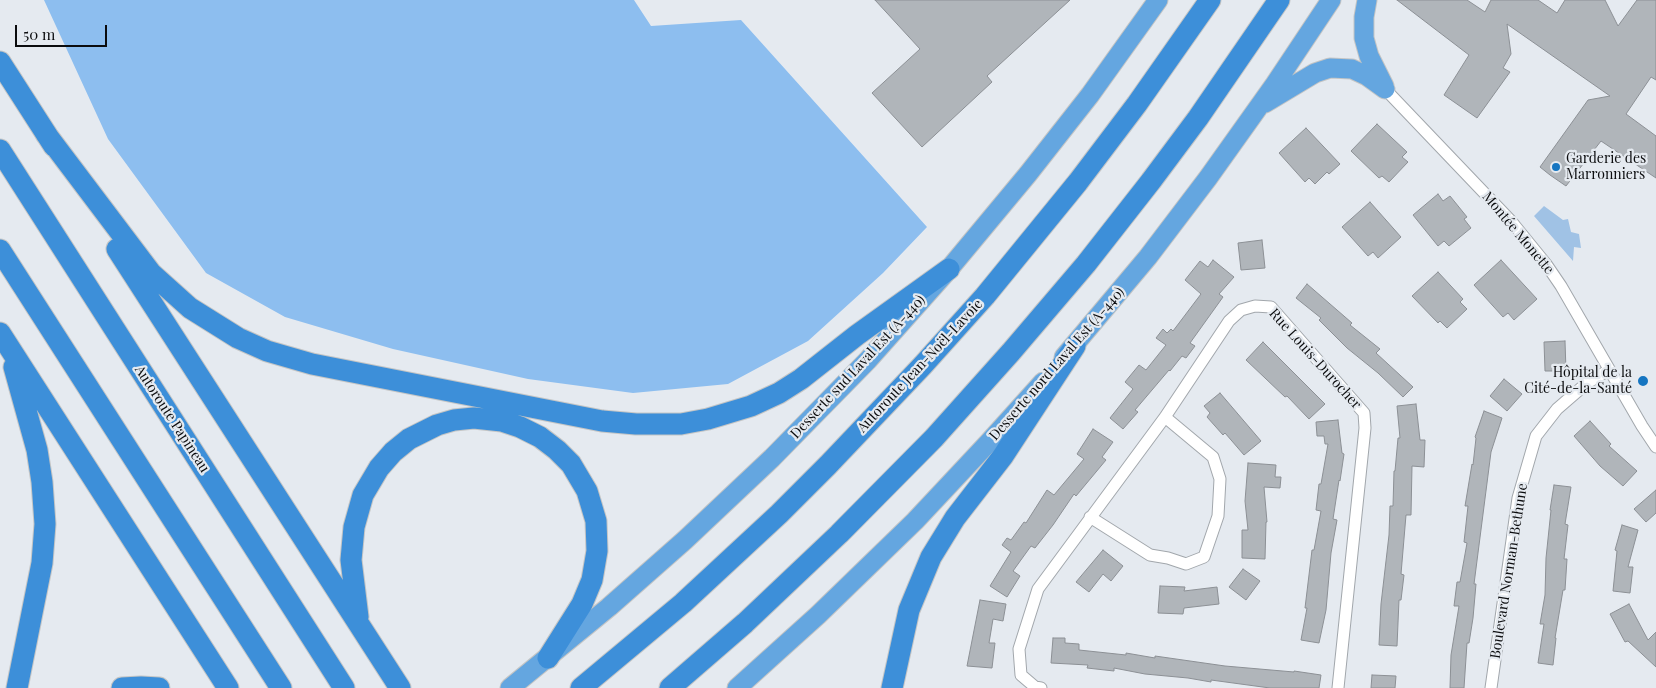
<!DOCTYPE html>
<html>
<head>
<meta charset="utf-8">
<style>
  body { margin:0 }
  #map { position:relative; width:1656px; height:688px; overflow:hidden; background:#e5eaf0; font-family:"Playfair Display",serif }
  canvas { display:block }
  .scale { position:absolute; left:15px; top:25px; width:92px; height:22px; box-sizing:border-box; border:2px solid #0b0c0e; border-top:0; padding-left:6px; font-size:15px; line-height:18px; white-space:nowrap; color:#0b0c0e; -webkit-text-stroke:4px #e5eaf0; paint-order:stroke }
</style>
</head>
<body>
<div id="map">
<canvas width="1656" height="688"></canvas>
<div class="scale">50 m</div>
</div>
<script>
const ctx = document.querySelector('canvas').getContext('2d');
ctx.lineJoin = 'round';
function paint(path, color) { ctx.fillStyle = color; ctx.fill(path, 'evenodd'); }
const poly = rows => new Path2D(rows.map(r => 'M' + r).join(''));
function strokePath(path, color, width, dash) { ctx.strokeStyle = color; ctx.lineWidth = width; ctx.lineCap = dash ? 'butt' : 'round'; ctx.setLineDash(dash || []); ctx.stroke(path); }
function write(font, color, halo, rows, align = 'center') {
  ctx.font = font + ' "Playfair Display",serif'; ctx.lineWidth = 4.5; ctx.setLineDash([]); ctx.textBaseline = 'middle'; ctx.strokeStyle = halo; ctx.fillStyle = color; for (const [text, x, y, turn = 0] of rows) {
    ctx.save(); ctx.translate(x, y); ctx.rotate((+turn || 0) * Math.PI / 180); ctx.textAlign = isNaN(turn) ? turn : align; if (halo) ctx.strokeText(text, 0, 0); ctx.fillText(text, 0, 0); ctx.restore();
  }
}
const green = poly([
  [1544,206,1563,220,1568,219,1571,232,1579,234,1581,248,1574,247,1573,261,1534,216]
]);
const forest = poly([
  [44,0,634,0,651,26,741,20,927,227,883,273,808,341,728,384,633,393,528,379,393,349,285,317,206,273,108,139]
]);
const building = poly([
  [875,0,1070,0,987,76,992,82,922,147,872,93,920,49,875,0],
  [1397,0,1467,0,1485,12,1491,0,1538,0,1557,13,1565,0,1605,0,1618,26,1637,0,1656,0,1656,80,1651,77,1626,114,1656,136,1656,178,1601,141,1566,186,1550,175,1540,167,1588,100,1610,96,1507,24,1511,54,1503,68,1510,72,1477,118,1444,95,1469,55,1397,0],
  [1377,124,1407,152,1402,157,1408,162,1389,182,1382,176,1379,178,1351,151,1377,124],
  [1306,128,1340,164,1329,174,1327,172,1315,184,1309,178,1305,182,1279,153,1306,128],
  [1438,194,1443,201,1450,196,1467,217,1464,219,1471,228,1449,246,1444,241,1438,246,1413,215,1438,194],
  [1370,202,1401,237,1378,258,1373,252,1368,256,1342,227,1370,202],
  [1262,240,1265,268,1241,270,1238,243,1262,240],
  [1213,260,1234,277,1219,294,1223,297,1190,343,1195,346,1186,358,1182,356,1170,371,1169,370,1135,410,1138,412,1123,429,1110,418,1133,389,1125,382,1139,365,1146,370,1166,345,1156,338,1163,329,1167,333,1171,329,1173,331,1201,294,1185,280,1200,261,1208,267,1213,260],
  [1501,260,1537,299,1514,320,1508,313,1503,317,1474,285,1501,260],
  [1438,272,1463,299,1460,302,1467,309,1447,328,1440,321,1438,323,1412,296,1438,272],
  [1307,284,1352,323,1350,325,1380,349,1376,353,1413,387,1403,397,1378,373,1347,348,1319,320,1321,318,1296,298,1307,284],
  [1565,341,1566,371,1545,371,1544,342,1565,341],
  [1263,342,1325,404,1309,419,1287,396,1285,397,1246,360,1263,342],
  [1504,379,1522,394,1507,411,1490,396,1504,379],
  [1220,393,1261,441,1244,455,1225,433,1223,435,1207,417,1210,413,1204,406,1220,393],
  [1416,404,1420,440,1425,440,1424,467,1412,466,1411,515,1406,515,1401,574,1404,575,1401,600,1399,600,1397,646,1379,645,1381,604,1389,535,1390,506,1393,506,1394,471,1395,471,1398,438,1400,438,1397,406,1416,404],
  [1484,411,1502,418,1491,452,1474,584,1476,584,1473,618,1469,643,1467,643,1464,688,1450,688,1451,655,1459,606,1454,606,1457,582,1460,582,1467,543,1464,542,1468,506,1465,506,1472,464,1473,465,1476,438,1475,437,1484,411],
  [1338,420,1342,453,1344,454,1340,481,1339,480,1333,519,1337,520,1331,553,1326,610,1319,643,1301,640,1307,608,1305,608,1312,550,1314,550,1321,511,1316,510,1319,484,1321,484,1328,444,1325,444,1324,436,1317,436,1316,422,1338,420],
  [1590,421,1611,444,1609,446,1637,471,1623,486,1600,466,1574,436,1590,421],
  [1093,429,1113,442,1102,457,1106,460,1076,496,1074,494,1053,525,1035,548,1031,546,1013,571,1020,576,1007,597,990,586,1011,552,1002,545,1007,538,1011,540,1024,522,1026,523,1047,490,1054,495,1084,459,1077,454,1093,429],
  [1248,463,1276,465,1275,477,1281,477,1280,488,1264,487,1267,522,1266,522,1265,559,1242,558,1242,530,1248,530,1245,501,1248,463],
  [1554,485,1571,487,1565,524,1568,525,1564,559,1567,559,1565,590,1563,590,1555,638,1556,638,1553,665,1538,663,1544,624,1540,624,1545,595,1546,558,1551,510,1550,510,1554,485],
  [1656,490,1656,513,1646,522,1634,509,1656,490],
  [1622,525,1638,530,1628,567,1633,567,1630,593,1613,591,1617,551,1615,550,1622,525],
  [1103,550,1123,566,1111,581,1103,574,1089,592,1076,582,1103,550],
  [1243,569,1260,581,1246,600,1229,587,1243,569],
  [1160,586,1185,587,1184,591,1217,587,1219,604,1184,608,1183,614,1158,613,1160,586],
  [980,600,1006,604,1003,621,993,619,989,643,995,643,992,668,967,666,980,600],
  [1629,604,1648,640,1656,632,1656,667,1628,641,1625,642,1610,614,1629,604],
  [1053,638,1065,638,1065,643,1079,644,1079,650,1126,655,1126,653,1155,658,1155,656,1225,666,1294,672,1294,671,1321,675,1319,688,1270,688,1211,680,1211,682,1188,678,1145,674,1114,668,1114,671,1087,668,1088,665,1051,663,1053,638],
  [1372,675,1396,676,1395,688,1371,688,1372,675]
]);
const minor = poly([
  [1385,89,1511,221,1546,264,1561,286,1642,426,1656,447],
  [1090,517,1150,555,1168,558,1186,564,1204,557,1218,516,1220,479,1213,457,1165,417],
  [1041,688,1035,687,1021,675,1019,649,1038,589,1165,417,1229,321,1241,310,1255,306,1271,307,1364,413,1365,428,1338,688],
  [1491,688,1518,498,1536,436,1557,409,1587,383,1609,370]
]);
const trunk = poly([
  [1367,0,1364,17,1364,38,1369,56,1384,86],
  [1265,103,1315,73,1330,68,1352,69,1367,76,1385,89],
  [1064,357,1148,257,1208,178,1275,84,1331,0],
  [510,688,609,607,685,540,772,458,868,360,949,269,1028,174,1090,95,1158,0],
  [737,688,818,615,915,521,990,441,1043,382]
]);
const motorway = poly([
  [0,62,54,146],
  [46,134,151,273,190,308,238,338,267,351,312,364,602,421,636,424,681,424,708,419,751,406,779,393,801,379,857,335,949,269],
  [0,150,344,688],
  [117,249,400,688],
  [0,250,281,688],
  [0,333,228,688],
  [14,367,37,450,42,482,45,524,42,563,17,688],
  [358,617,351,560,354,527,363,495,379,468,393,452,409,439,437,425,454,420,474,418,502,421,520,427,540,437,557,450,571,464,587,491,596,521,597,551,592,580,582,604,548,658],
  [122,688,141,687,159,688],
  [581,688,683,603,779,514,828,465,923,365,985,296,1078,182,1137,104,1210,0],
  [670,688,745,623,839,534,934,438,1011,352,1086,264,1151,181,1198,118,1279,0],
  [892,688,909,610,931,557,955,518,1003,456,1075,346]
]);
const markers = [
  [1556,167,5,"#1575c1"],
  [1643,381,6,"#1575c1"]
];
const poiNames = [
  ["Garderie des",1566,159],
  ["Marronniers",1566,175],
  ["Hôpital de la",1632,373,"right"],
  ["Cité-de-la-Santé",1632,389,"right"]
];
const streetNames = [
  ["Montée Monette",1518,233,50],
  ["Rue Louis-Durocher",1315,359,48],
  ["Desserte nord Laval Est (A-440)",1057,364,-49],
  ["Autoroute Jean-Noël-Lavoie",920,366,-47],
  ["Desserte sud Laval Est (A-440)",858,367,-47],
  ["Autoroute Papineau",172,419,57],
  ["Boulevard Norman-Bethune",1509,571,-81]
];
paint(green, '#a0c2e5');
paint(forest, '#8dbeef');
paint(building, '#b0b5ba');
strokePath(building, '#8c9095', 1);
strokePath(minor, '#a2a7ac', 13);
strokePath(trunk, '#c4c5c5', 21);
strokePath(motorway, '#c4c5c5', 23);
strokePath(minor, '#fff', 11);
strokePath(trunk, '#64a6e0', 19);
strokePath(motorway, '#3d8fd9', 21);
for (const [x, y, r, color] of markers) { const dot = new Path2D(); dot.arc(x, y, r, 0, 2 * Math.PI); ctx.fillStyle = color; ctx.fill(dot); strokePath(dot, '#e5eaf0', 2); }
write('14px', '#0b0c0e', '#e5eaf0', poiNames, 'left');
write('14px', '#0b0c0e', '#e5eaf0', streetNames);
</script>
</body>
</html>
